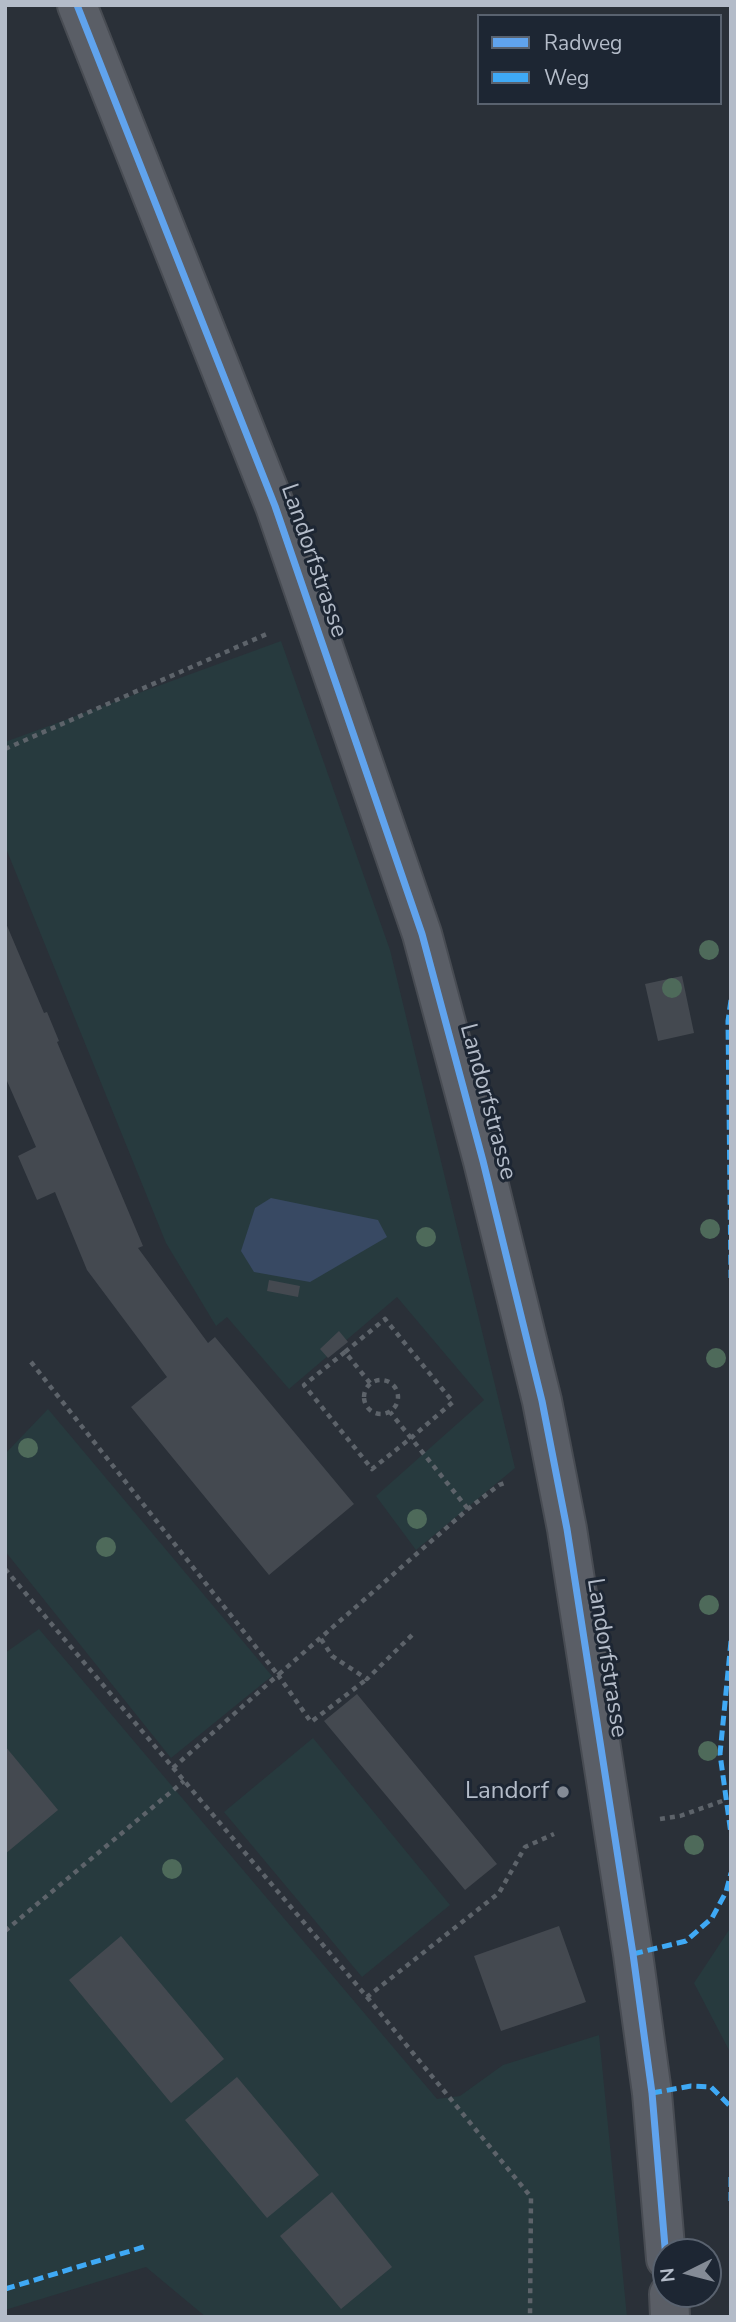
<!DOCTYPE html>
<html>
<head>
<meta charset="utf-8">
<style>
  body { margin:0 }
  #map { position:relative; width:736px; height:2322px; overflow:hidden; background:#2a3038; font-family:"Nunito Sans",sans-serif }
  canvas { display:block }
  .frame { position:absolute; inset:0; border:7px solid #b4bcc9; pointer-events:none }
  .legend { position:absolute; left:477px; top:14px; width:245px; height:91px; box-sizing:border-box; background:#1d2633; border:2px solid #59626f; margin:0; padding:9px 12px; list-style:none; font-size:21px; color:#b4bcc9 }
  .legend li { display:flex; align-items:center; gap:14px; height:35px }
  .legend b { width:35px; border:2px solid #59626f }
  .north { position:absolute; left:652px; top:2238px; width:70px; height:70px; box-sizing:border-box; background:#1d2633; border:2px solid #59626f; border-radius:50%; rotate:264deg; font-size:19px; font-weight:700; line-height:28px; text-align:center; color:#b4bcc9 }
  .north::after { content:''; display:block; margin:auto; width:24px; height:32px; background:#848b96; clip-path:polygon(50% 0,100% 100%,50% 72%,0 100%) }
</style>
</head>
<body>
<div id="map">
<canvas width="736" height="2322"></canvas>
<div class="frame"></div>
<ul class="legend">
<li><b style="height:9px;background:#60a3ed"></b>Radweg</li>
<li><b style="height:9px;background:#3fa9f5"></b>Weg</li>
</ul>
<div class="north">N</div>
</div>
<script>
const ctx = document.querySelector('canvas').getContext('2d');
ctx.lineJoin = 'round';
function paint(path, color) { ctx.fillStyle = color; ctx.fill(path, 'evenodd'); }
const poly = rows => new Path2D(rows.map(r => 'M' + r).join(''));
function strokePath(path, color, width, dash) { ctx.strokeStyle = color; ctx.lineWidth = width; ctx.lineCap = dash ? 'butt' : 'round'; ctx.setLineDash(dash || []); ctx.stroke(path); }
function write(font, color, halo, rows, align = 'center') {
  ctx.font = font + ' "Nunito Sans",sans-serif'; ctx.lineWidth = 6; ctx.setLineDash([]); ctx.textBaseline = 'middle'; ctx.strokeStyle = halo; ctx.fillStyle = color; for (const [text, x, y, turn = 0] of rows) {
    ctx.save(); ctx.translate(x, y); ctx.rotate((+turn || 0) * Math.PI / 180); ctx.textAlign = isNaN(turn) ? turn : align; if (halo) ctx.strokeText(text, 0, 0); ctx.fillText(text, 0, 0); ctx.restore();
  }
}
const green = poly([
  [281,641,390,950,515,1468,416,1550,376,1496,484,1400,397,1297,289,1389,227,1317,216,1326,166,1243,5,846,5,742],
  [48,1409,272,1676,171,1758,5,1551,5,1454],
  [39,1629,437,2099,460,2096,503,2065,599,2035,627,2317,206,2317,146,2267,5,2310,5,1653],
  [313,1738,450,1905,362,1977,224,1812],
  [731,1927,731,2054,694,1983]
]);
const water = poly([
  [271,1198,378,1220,387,1237,310,1282,254,1272,241,1251,255,1208]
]);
const building = poly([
  [5,921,44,1013,47,1012,59,1041,57,1042,143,1246,138,1248,208,1343,215,1337,354,1504,269,1575,131,1407,167,1377,87,1270,55,1192,37,1200,18,1156,36,1147,7,1081,5,1082],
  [682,976,694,1033,658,1041,645,984],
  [269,1280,300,1286,298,1297,267,1291],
  [339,1331,348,1342,328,1358,320,1349],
  [357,1694,497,1864,465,1890,324,1721],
  [5,1746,58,1810,5,1854],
  [559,1926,586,2002,501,2031,474,1956],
  [121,1936,224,2059,171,2103,69,1980],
  [237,2077,319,2175,267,2218,185,2120],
  [332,2192,392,2267,341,2309,280,2236]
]);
const path = poly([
  [5,749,269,633],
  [345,1352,385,1319,453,1402,411,1438,468,1509],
  [31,1362,278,1675,468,1509,499,1485,507,1482],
  '364 1397a17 17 0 1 1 34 0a17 17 0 1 1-34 0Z',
  [370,1383,345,1352,304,1385,372,1469,411,1438,390,1412],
  [5,1569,367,1997,499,1893,525,1847,554,1834],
  [321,1639,332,1656,367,1679,414,1633],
  [173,1768,278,1675,311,1722,367,1679],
  [660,1819,680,1816,725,1800],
  [5,1931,184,1781],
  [367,1997,531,2197,530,2317]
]);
const tertiary = poly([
  [77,5,275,506,422,934,483,1161,542,1401,567,1529,633,1954,652,2093,666,2259],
  [669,2294,670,2317]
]);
const quiet = poly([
  [731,1000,728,1021,731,1278],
  [731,1641,720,1754,731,1834],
  [633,1954,686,1941,712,1918,726,1892,731,1873],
  [652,2093,691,2086,711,2087,731,2107],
  [731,2177,731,2201],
  [5,2289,147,2246]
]);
const cycleway = poly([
  [77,5,275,506,422,934,483,1161,542,1401,567,1529,633,1954,652,2093,666,2259]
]);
const trees = [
  [709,950],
  [672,988],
  [710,1229],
  [426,1237],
  [716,1358],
  [28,1448],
  [417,1519],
  [106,1547],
  [709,1605],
  [708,1751],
  [694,1845],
  [172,1869]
];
const markers = [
  [563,1792,7,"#848b96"]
];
const streetNames = [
  ["Landorfstrasse",313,561,71],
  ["Landorfstrasse",487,1102,75],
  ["Landorfstrasse",606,1658,81]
];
const poiNames = [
  ["Landorf",549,1792]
];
paint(green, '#273a3e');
paint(water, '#384963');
paint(building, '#444950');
strokePath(tertiary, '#484c53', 42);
strokePath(path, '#5d636a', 4.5, [5, 5]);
strokePath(tertiary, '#5a5e66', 38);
strokePath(quiet, '#3fa9f5', 5, [10, 5]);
strokePath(cycleway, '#60a3ed', 7);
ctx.fillStyle = '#4e6a5a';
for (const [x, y] of trees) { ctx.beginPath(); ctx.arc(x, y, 10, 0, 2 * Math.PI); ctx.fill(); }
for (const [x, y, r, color] of markers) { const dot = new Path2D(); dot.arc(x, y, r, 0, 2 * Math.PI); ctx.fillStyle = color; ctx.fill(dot); strokePath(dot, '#1d2633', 2.5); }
write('24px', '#b4bcc9', '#1d2633', streetNames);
write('24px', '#b4bcc9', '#1d2633', poiNames, 'right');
</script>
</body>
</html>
